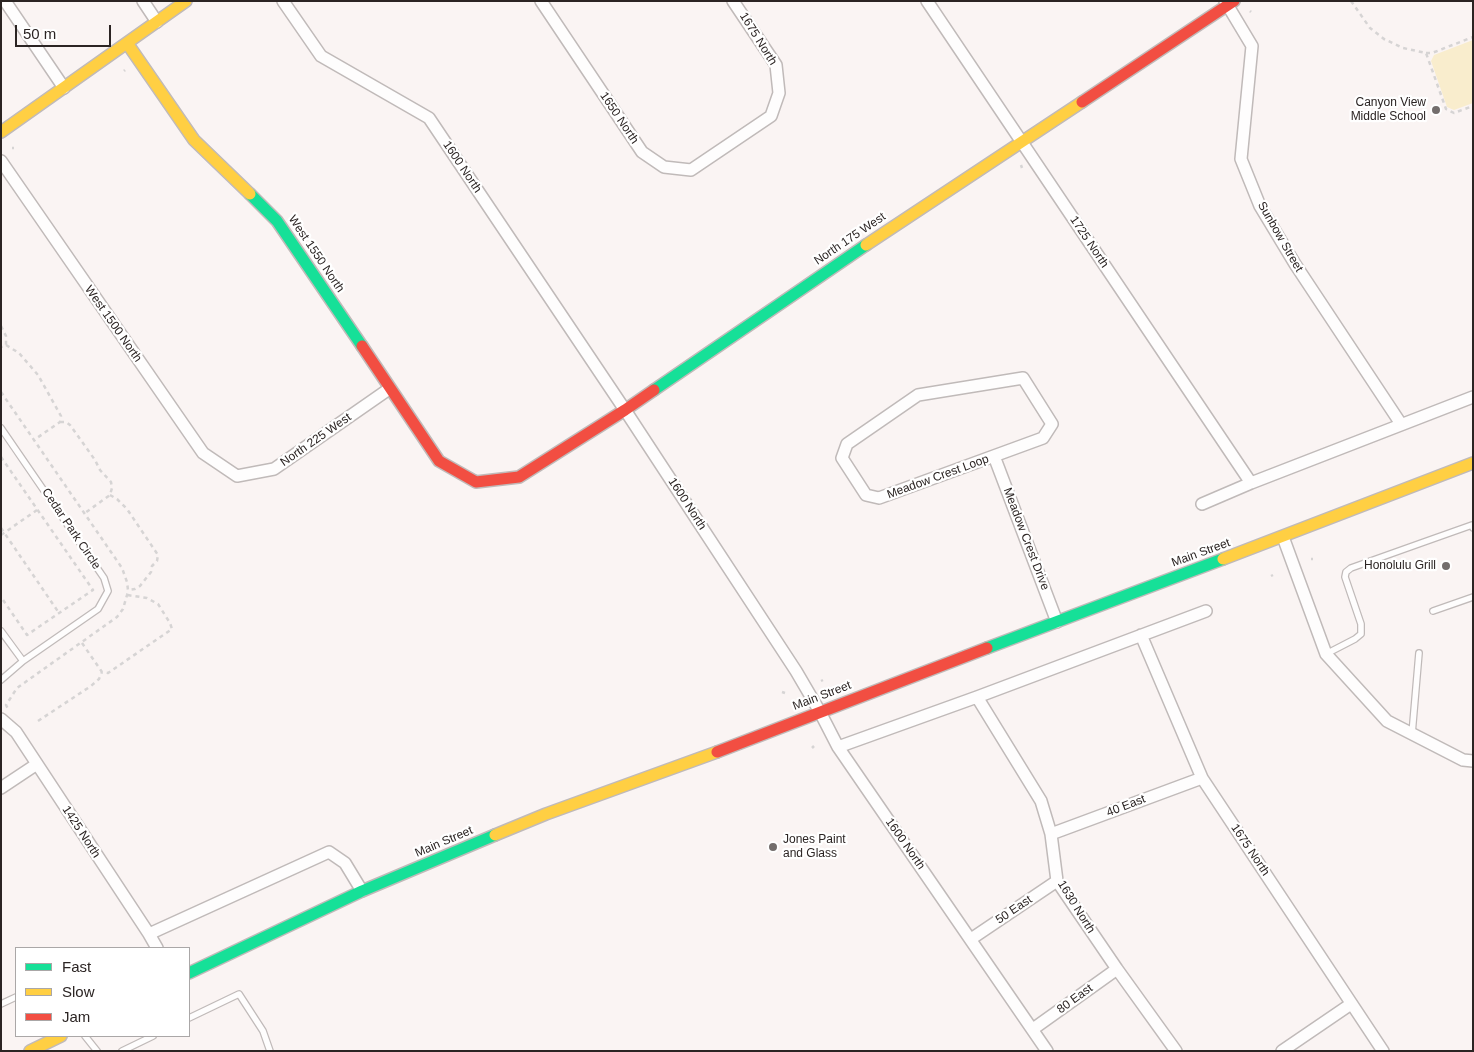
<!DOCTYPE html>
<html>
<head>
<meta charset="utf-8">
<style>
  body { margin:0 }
  #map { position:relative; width:1474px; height:1052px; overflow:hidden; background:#faf4f3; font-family:Arial,sans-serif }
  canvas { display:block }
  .frame { position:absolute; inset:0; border:2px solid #2b2423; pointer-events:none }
  .legend { position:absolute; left:15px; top:947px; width:175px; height:90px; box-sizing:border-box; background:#fff; border:1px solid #aaa7a7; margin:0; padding:6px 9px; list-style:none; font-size:15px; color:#2b2423 }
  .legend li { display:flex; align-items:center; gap:10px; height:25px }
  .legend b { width:25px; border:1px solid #aaa7a7 }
  .scale { position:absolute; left:15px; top:25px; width:96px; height:22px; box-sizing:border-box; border:2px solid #2b2423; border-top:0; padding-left:6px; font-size:15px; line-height:18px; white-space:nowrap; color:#2b2423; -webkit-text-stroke:4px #fff; paint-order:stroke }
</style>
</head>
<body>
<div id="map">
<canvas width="1474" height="1052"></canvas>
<div class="frame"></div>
<ul class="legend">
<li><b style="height:6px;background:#16e098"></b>Fast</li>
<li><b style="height:6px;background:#ffcf43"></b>Slow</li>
<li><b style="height:6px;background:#f24e42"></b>Jam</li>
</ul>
<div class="scale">50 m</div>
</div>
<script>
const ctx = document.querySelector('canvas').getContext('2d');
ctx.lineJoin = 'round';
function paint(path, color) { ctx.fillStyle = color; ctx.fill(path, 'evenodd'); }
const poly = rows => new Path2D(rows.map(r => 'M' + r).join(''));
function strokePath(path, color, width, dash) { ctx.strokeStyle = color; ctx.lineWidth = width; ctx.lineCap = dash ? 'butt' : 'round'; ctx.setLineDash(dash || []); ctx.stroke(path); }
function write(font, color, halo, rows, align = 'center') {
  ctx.font = font + ' Arial,sans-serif'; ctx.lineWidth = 4.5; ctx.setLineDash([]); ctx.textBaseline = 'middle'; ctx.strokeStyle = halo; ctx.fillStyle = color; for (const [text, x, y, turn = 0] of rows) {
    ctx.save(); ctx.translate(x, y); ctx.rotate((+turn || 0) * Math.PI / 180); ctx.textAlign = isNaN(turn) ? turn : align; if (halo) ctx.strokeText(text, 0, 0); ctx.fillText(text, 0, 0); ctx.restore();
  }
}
const green = poly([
  [1473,40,1473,103,1454,110,1447,107,1431,61,1434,55]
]);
const path = poly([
  [1351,1,1370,28,1384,39,1403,48,1426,53,1446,109,1454,113,1473,106],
  [1250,11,1251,12],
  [1426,53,1432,53,1473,37],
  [124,71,125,70],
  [12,148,14,148],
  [1021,165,1022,168],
  [1,326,6,336,6,345,1,347],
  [6,345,19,353,38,375,61,416,60,422,34,440],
  [1,392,122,568,127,582,128,590,127,595,123,609,117,617,17,688,6,705,8,709],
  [60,422,66,422,70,425,95,460,100,470,111,482,112,488,110,495,85,513],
  [1,457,93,590,27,635,1,597],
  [110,495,117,499,127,509,158,555,157,561,152,566,151,572,140,586,135,589,128,590],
  [1,528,59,613],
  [1,535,37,510],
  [1311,559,1313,559],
  [1271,576,1273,575],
  [82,643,102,672,108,673,172,629,170,623,158,604,147,598,127,595],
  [821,681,823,680],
  [782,692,785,693],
  [38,721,91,686,99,679,102,672],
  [812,748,814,746]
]);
const lane = poly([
  [1,428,104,578,108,591,98,609,23,661,1,680],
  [1433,611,1473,597],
  [1,631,23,661],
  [1326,654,1355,639,1361,634,1361,624,1345,577,1346,572,1351,568,1424,542,1472,525,1473,528],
  [1412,734,1419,653],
  [1,1004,16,997],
  [189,1018,239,994,263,1031,270,1051],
  [85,1036,97,1051],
  [122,1051,153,1036]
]);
const street = poly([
  [5,1,64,88],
  [143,1,157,22],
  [283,1,321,56,429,118,625,410,796,671,820,712,838,747,1047,1051],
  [541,1,642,152,664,167,691,170,771,116,779,93,776,65,733,1],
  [927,1,1251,483],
  [1225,1,1252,46,1241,159,1260,206,1295,264,1401,424],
  [1,161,203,453,237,476,274,469,389,389],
  [1023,378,1052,424,1043,438,879,498,866,495,842,458,847,444,918,395,1023,378],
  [994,456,1057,622],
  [1202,504,1251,483,1473,397],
  [1283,537,1326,654,1387,721,1463,760,1473,761],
  [1141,635,1202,778,1383,1051],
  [977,697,1041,801,1051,834,1057,881,1117,969,1176,1051],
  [1,719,16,732,149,934,157,948],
  [838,747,977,697,1206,611],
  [1,788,37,764],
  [1051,834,1202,778],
  [149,934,329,852,345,863,362,891],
  [971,939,1057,881],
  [1033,1029,1117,969],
  [1282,1051,1351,1004]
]);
const fast = poly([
  [250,194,277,221,362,346],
  [654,390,866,245],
  [987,648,1223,559],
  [189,973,362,891,495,835]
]);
const slow = poly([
  [127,43,194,140,250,194],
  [1,132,186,1],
  [866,245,1082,102],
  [1223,559,1473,463],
  [495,835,546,814,717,752],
  [30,1051,61,1036]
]);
const jam = poly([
  [1082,102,1234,1],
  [362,346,439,461,476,482,519,477,625,410,654,390],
  [717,752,987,648]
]);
const markers = [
  [1436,110,5,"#736d6c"],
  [1446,566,5,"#736d6c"],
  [773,847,5,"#736d6c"]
];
const streetNames = [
  ["1675 North",758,39,58],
  ["1650 North",619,118,56],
  ["1600 North",462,167,56],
  ["Sunbow Street",1280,237,60],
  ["North 175 West",850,239,-34],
  ["1725 North",1089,242,56],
  ["West 1550 North",316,254,56],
  ["West 1500 North",113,324,55],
  ["North 225 West",316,440,-35],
  ["Meadow Crest Loop",938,477,-20],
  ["1600 North",687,504,57],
  ["Cedar Park Circle",71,529,56],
  ["Meadow Crest Drive",1026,539,69],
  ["Main Street",1201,553,-20],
  ["Main Street",822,696,-21],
  ["40 East",1126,806,-21],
  ["1425 North",81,832,57],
  ["Main Street",444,842,-23],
  ["1600 North",905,844,55],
  ["1675 North",1250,850,56],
  ["1630 North",1076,907,58],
  ["50 East",1014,910,-34],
  ["80 East",1075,999,-36]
];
const poiNames = [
  ["Canyon View",1426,103],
  ["Middle School",1426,117],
  ["Honolulu Grill",1436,566],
  ["Jones Paint",783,840,"left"],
  ["and Glass",783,854,"left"]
];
paint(green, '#f9edcd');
strokePath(lane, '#c0bab9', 8);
strokePath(street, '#c0bab9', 14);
strokePath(fast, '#c0bab9', 14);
strokePath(slow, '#c0bab9', 14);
strokePath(jam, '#c0bab9', 14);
strokePath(path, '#d6d4d4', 2.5, [4, 4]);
strokePath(lane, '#fefdfd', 5.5);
strokePath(street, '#fefdfd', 11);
strokePath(fast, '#16e098', 11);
strokePath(slow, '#ffcf43', 11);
strokePath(jam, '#f24e42', 11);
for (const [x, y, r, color] of markers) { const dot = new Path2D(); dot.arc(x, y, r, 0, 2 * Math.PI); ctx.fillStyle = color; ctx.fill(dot); strokePath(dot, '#fff', 2); }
write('12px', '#2b2423', '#fff', streetNames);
write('12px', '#2b2423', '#fff', poiNames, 'right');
</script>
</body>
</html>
